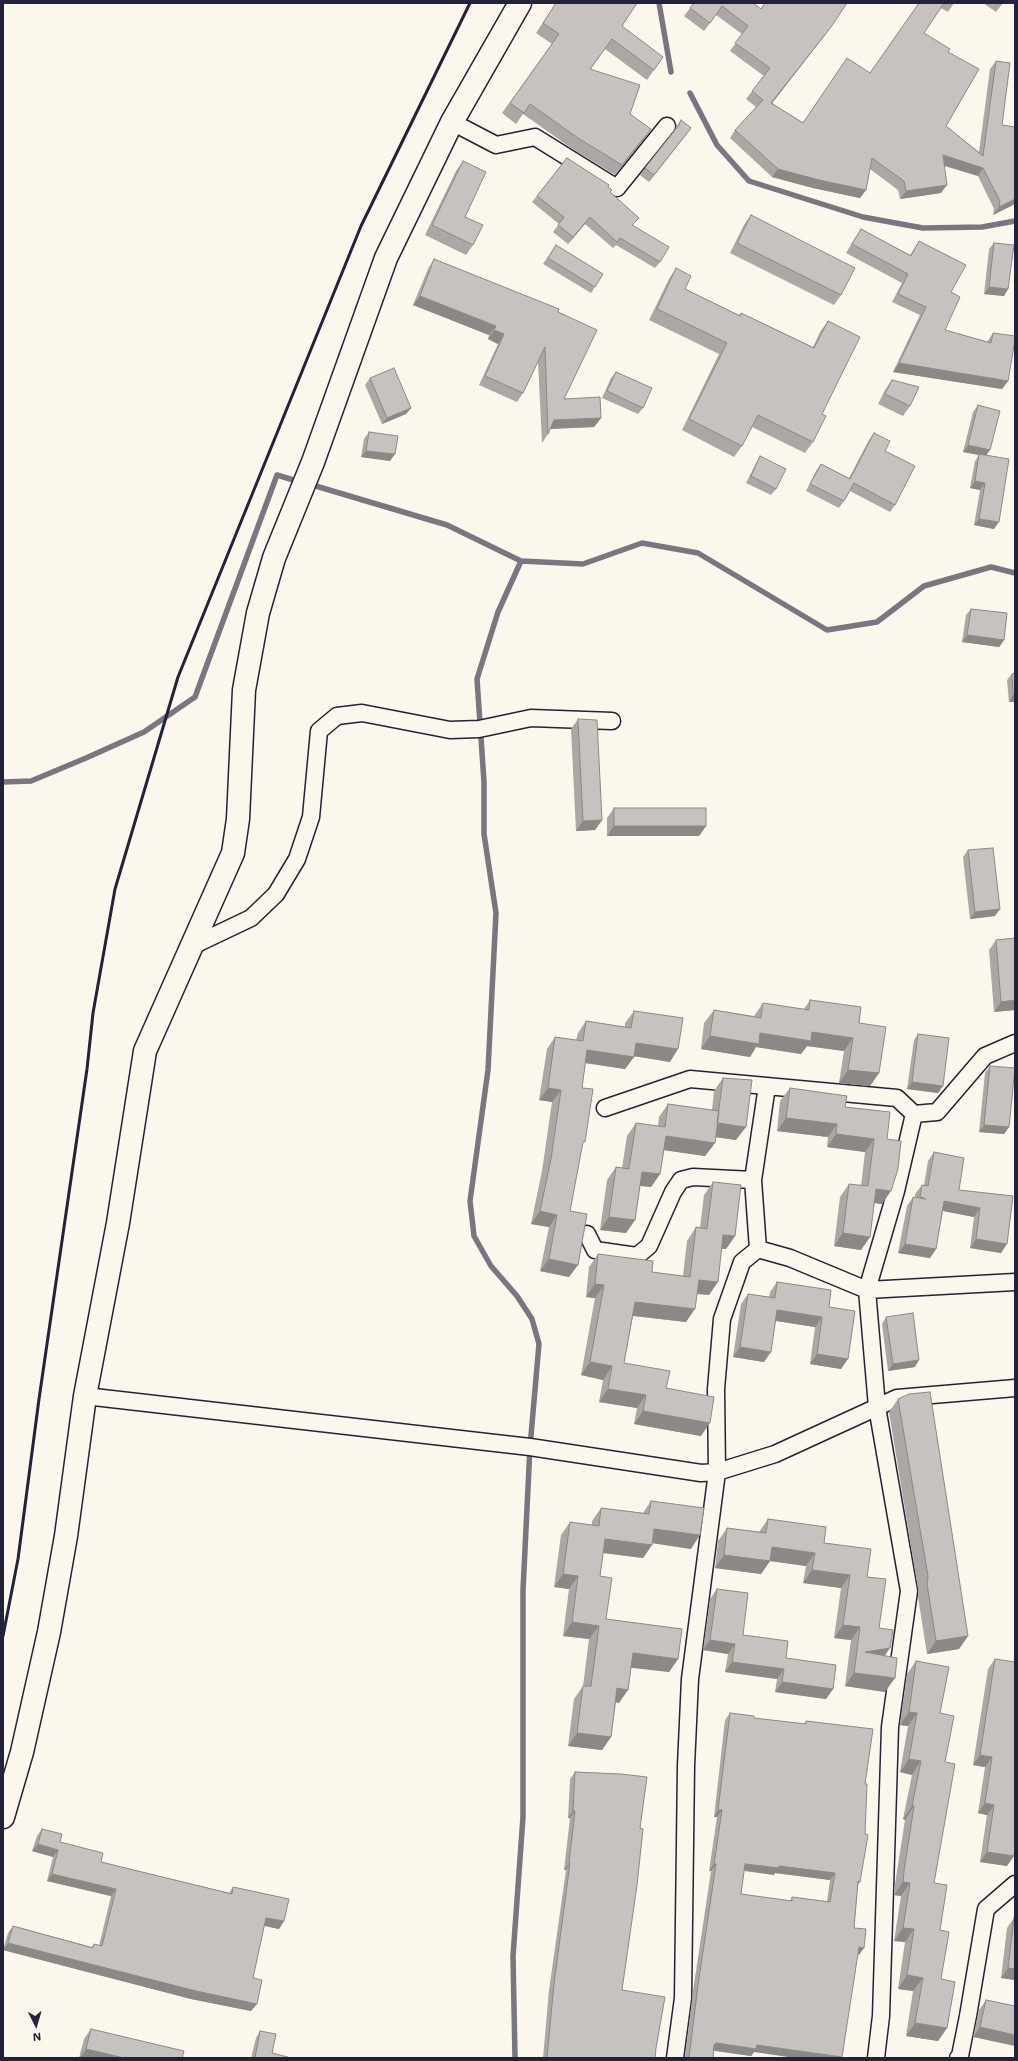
<!DOCTYPE html>
<html>
<head>
<meta charset="utf-8">
<style>
  body { margin:0 }
  #map { position:relative; width:1018px; height:2061px; overflow:hidden; background:#fbf7ec; font-family:Mali,sans-serif }
  canvas { display:block }
  .frame { position:absolute; inset:0; border:4px solid #22223b; pointer-events:none }
  .north { position:absolute; left:16px; top:2005px; width:40px; height:40px; -webkit-text-stroke:3px #fbf7ec; paint-order:stroke; rotate:175deg; font-size:11px; font-weight:700; line-height:16px; text-align:center; color:#22223b }
  .north::after { content:''; display:block; margin:auto; width:14px; height:18px; background:#22223b; clip-path:polygon(50% 0,100% 100%,50% 72%,0 100%) }
</style>
</head>
<body>
<div id="map">
<canvas width="1018" height="2061"></canvas>
<div class="frame"></div>
<div class="north">N</div>
</div>
<script>
const ctx = document.querySelector('canvas').getContext('2d');
ctx.lineJoin = 'round';
const poly = rows => new Path2D(rows.map(r => 'M' + r).join(''));
function strokePath(path, color, width, dash) { ctx.strokeStyle = color; ctx.lineWidth = width; ctx.lineCap = dash ? 'butt' : 'round'; ctx.setLineDash(dash || []); ctx.stroke(path); }
function paint(path, color) { ctx.fillStyle = color; ctx.fill(path, 'evenodd'); }
const stream = poly([
  [659,3,671,72],
  [690,93,717,145,749,181,863,217,923,228,982,227,1015,221],
  [309,484,447,525,521,561,583,564,642,543,698,553,827,630,877,622,924,586,991,567,1015,573],
  [3,782,31,781,86,758,144,732,195,697,277,475,300,482],
  [515,2058,513,1956,523,1817,523,1590,530,1447,539,1344,532,1319,517,1296,491,1266,474,1236,470,1201,488,1070,496,913,484,834,484,782,477,679,498,612,521,561]
]);
const street = poly([
  [452,122,496,145,535,137,617,188,667,126],
  [190,947,251,918,276,894,297,859,311,817,319,731,337,716,362,713,450,730,479,729,531,718,612,721],
  [605,1108,690,1079,897,1098,914,1114],
  [587,1234,595,1250,637,1256,649,1246,673,1192,681,1180,693,1177,753,1180],
  [758,1249,753,1180,767,1086],
  [85,1396,530,1447,701,1473,717,1472,775,1454,897,1398,1015,1388],
  [675,2058,683,1998,686,1766,690,1679,717,1472,716,1389,722,1319,742,1262,758,1249,790,1258,867,1290,1015,1282],
  [876,2058,881,2016,890,1727,909,1591,877,1407,867,1290,896,1191,914,1114,937,1112,985,1056,1015,1043],
  [958,2058,960,2056,968,2016,986,1909,1015,1884]
]);
const primary = poly([
  [3,1817,22,1752,49,1632,66,1536,85,1396,118,1223,145,1051,233,853,238,819,244,690,258,613,274,558,313,462,386,258,452,122,520,3]
]);
const rail = poly([
  [3,1636,18,1559,39,1399,87,1069,93,1013,115,889,178,677,361,226,470,3]
]);
const wall = poly([
  [556,3,637,3,622,26,656,67,647,80,605,49,590,70,630,114,644,139,615,175,571,148,523,114,516,124,502,113,552,44,536,33],
  [694,3,761,9,825,35,772,103,803,123,870,73,919,3,954,3,948,12,941,8,924,33,948,52,946,126,979,152,990,69,996,61,1002,125,1015,204,993,215,994,209,978,176,944,166,941,193,900,199,898,190,870,169,866,190,860,198,813,188,772,177,730,138,735,130,756,107,746,99,764,76,730,51,742,34,716,15,704,31,684,16],
  [983,3,1003,3,996,12],
  [681,120,691,128,649,182,640,175,675,130,676,127],
  [463,161,465,217,473,245,466,255,425,235,456,171],
  [608,187,610,192,660,262,655,268,616,245,613,248,585,224,568,244,553,232,559,224,532,202,537,196],
  [751,215,841,295,834,305,730,253,744,225],
  [861,229,910,255,919,241,951,292,945,330,987,342,993,333,1008,381,1002,389,893,372,920,315,892,302,902,283,846,253,855,238],
  [994,243,1008,289,1004,296,984,294,989,249],
  [556,245,595,287,591,293,543,264],
  [434,259,558,312,564,399,601,418,594,427,550,429,548,434,542,443,538,361,523,393,517,402,479,385,498,344,488,339,489,335,413,305,428,269],
  [676,268,685,289,739,315,741,313,813,347,820,332,828,321,822,414,813,442,805,453,752,427,742,446,734,457,682,430,719,354,649,320,669,279],
  [616,372,643,408,638,414,602,398,611,378],
  [370,378,411,408,406,414,382,424,365,385],
  [892,380,910,406,903,416,878,404,885,390],
  [978,405,987,456,994,529,974,525,980,490,970,488,975,461,979,455,963,452,973,412],
  [369,432,390,461,361,457,364,439],
  [874,433,885,451,895,505,890,512,850,491,844,501,839,508,806,491,816,471,821,464,849,478,869,440],
  [760,456,776,489,771,495,746,483,756,463],
  [971,609,1004,640,999,647,962,642,966,615],
  [1015,673,1015,702,1009,702,1007,680,1012,674],
  [578,719,602,820,595,830,576,831,571,729],
  [614,808,706,826,699,836,607,836,607,818],
  [968,850,995,916,970,919,963,857],
  [996,940,1015,1010,994,1012,989,950],
  [810,1000,859,1023,879,1073,870,1086,839,1083,844,1051,807,1046,801,1054,756,1047,750,1057,701,1049,704,1023,714,1010,754,1016,763,1003,804,1009],
  [634,1011,670,1062,634,1056,625,1069,585,1063,582,1088,582,1147,570,1211,569,1277,540,1271,549,1227,531,1224,542,1171,552,1102,539,1100,547,1049,555,1037,576,1040,578,1033,586,1021,625,1027,625,1023],
  [918,1034,938,1093,907,1089,914,1040],
  [990,1066,1009,1127,1004,1134,979,1132,985,1073],
  [723,1078,736,1140,715,1137,715,1143,705,1156,664,1150,660,1174,651,1187,640,1186,635,1220,626,1233,600,1230,607,1180,616,1167,622,1168,627,1136,636,1123,658,1126,659,1117,668,1104,712,1110,714,1091],
  [790,1088,845,1107,887,1139,882,1204,875,1203,861,1250,834,1246,840,1197,849,1184,861,1186,865,1152,827,1147,828,1137,777,1131,780,1101],
  [934,1152,959,1190,1013,1196,1001,1253,970,1248,974,1217,943,1211,936,1249,930,1258,898,1253,907,1206,913,1197,915,1197,915,1194,922,1185,924,1185,928,1161],
  [713,1182,735,1236,726,1249,722,1248,709,1295,697,1294,686,1322,633,1316,624,1363,666,1388,701,1436,634,1424,637,1408,599,1402,603,1380,581,1375,595,1298,586,1297,589,1267,598,1254,652,1272,683,1276,687,1241,696,1227,700,1228,704,1195],
  [777,1282,829,1307,841,1369,810,1364,815,1327,776,1321,764,1362,733,1357,741,1304,748,1294,769,1297,770,1292],
  [886,1317,915,1367,888,1371,882,1324],
  [898,1399,968,1636,959,1649,927,1654,918,1597,918,1589,889,1412],
  [651,1501,691,1549,653,1543,643,1558,603,1553,600,1576,606,1619,678,1659,669,1672,631,1667,619,1703,616,1702,611,1737,602,1750,568,1746,574,1699,583,1686,589,1639,563,1636,569,1589,554,1587,561,1535,570,1522,592,1525,592,1521,601,1508,643,1513],
  [768,1519,824,1543,867,1577,885,1656,885,1692,845,1686,851,1640,834,1638,841,1588,803,1583,806,1566,770,1561,761,1574,715,1568,718,1541,727,1528,759,1532],
  [717,1589,743,1635,786,1658,833,1689,826,1699,775,1692,777,1679,725,1672,728,1654,703,1650,710,1599],
  [995,1659,1015,1711,1015,1801,1007,1866,980,1862,987,1815,978,1813,985,1767,973,1765,988,1669],
  [916,1661,940,1713,945,1762,934,1883,940,1930,941,1979,947,2028,938,2041,906,2036,913,1991,898,1989,905,1942,894,1941,901,1896,894,1895,895,1884,905,1820,903,1819,912,1775,900,1772,908,1726,900,1725,907,1674],
  [730,1713,754,1718,804,1724,806,1721,865,1784,860,1882,858,1885,854,1928,859,1955,858,1955,754,2052,751,2056,714,2051,713,2058,685,2058,693,1991,711,1871,709,1871,717,1817,714,1817,725,1720],
  [744,1871,774,1875,775,1873,830,1880,827,1902,792,1897,790,1901,741,1894],
  [575,1772,640,1828,622,1990,656,2048,655,2058,543,2058,549,1990,566,1870,564,1870,570,1818,568,1818,570,1779],
  [42,1829,60,1842,101,1862,229,1893,233,1887,284,1921,279,1929,264,1926,253,1978,251,2011,191,1999,3,1950,8,1933,13,1926,92,1947,94,1944,99,1946,111,1896,47,1881,53,1857,32,1851,37,1836],
  [1014,1918,1015,1918,1015,1980,1001,1978,1007,1928],
  [986,2000,1015,2006,973,2037,979,2010],
  [91,2029,182,2058,79,2058,84,2039],
  [260,2031,272,2053,287,2058,251,2058,256,2038]
]);
const shadedWall = poly([
  [831,27,825,35,766,111,771,103],
  [691,128,686,135,649,182,654,175],
  [651,129,644,139,615,175,622,165],
  [943,155,983,168,978,176,937,163],
  [778,169,866,190,860,198,813,188,772,177],
  [947,185,941,193,900,199,906,191],
  [1015,199,1015,204,993,215,999,207],
  [590,217,585,224,568,244,573,237],
  [989,287,1008,289,1004,296,984,294],
  [420,296,496,326,489,335,413,305],
  [494,330,504,334,498,344,488,339],
  [899,363,1008,381,1002,389,893,372],
  [411,408,406,414,382,424,387,418],
  [601,418,594,427,548,429,554,420],
  [968,445,990,450,985,457,979,454,979,455,963,452],
  [366,451,395,454,390,461,361,457],
  [975,481,985,483,980,490,970,488],
  [979,519,999,522,994,529,974,525],
  [967,635,1004,640,999,647,962,642],
  [1013,695,1015,695,1015,702,1009,702],
  [602,820,595,830,576,831,583,821],
  [614,826,706,826,699,836,607,836],
  [1000,909,995,916,970,919,975,912],
  [1015,1000,1015,1010,994,1012,1001,1002],
  [812,1032,853,1038,844,1051,807,1046,801,1054,756,1047,750,1057,701,1049,710,1036,760,1033],
  [636,1043,678,1049,670,1062,627,1055],
  [587,1050,634,1057,625,1069,579,1062],
  [848,1070,879,1073,870,1086,839,1083],
  [912,1082,943,1086,938,1093,907,1089],
  [548,1088,561,1090,552,1102,539,1100],
  [786,1118,837,1124,828,1137,777,1131],
  [717,1123,746,1127,736,1140,708,1136],
  [984,1125,1009,1127,1004,1134,979,1132],
  [836,1134,874,1139,865,1152,827,1147],
  [666,1136,715,1143,705,1156,656,1149],
  [642,1172,660,1174,651,1187,633,1185],
  [876,1189,891,1191,882,1204,867,1202],
  [944,1201,980,1208,974,1217,938,1210],
  [540,1211,557,1215,549,1227,531,1224],
  [609,1217,635,1220,626,1233,600,1230],
  [843,1233,870,1237,861,1250,834,1246],
  [723,1235,735,1236,726,1249,714,1248],
  [976,1239,1007,1244,1001,1253,970,1248],
  [905,1244,936,1249,930,1258,898,1253],
  [549,1259,578,1265,569,1277,540,1271],
  [699,1280,718,1282,709,1295,690,1293],
  [595,1284,604,1285,595,1298,586,1297],
  [635,1302,695,1309,686,1322,626,1315],
  [777,1310,822,1317,815,1327,770,1320],
  [740,1347,771,1352,764,1362,733,1357],
  [817,1354,848,1359,841,1369,810,1364],
  [919,1360,915,1367,888,1371,893,1364],
  [590,1362,612,1366,603,1380,581,1375],
  [608,1389,646,1395,637,1408,599,1402],
  [643,1411,710,1423,701,1436,634,1424],
  [654,1529,700,1535,691,1549,645,1542],
  [605,1539,652,1545,643,1558,596,1552],
  [772,1547,815,1553,806,1566,770,1561,761,1574,715,1568,724,1555],
  [812,1570,850,1575,841,1588,803,1583],
  [563,1574,578,1576,569,1589,554,1587],
  [572,1622,599,1626,589,1639,563,1636],
  [843,1625,860,1627,851,1640,834,1638],
  [968,1636,959,1649,927,1654,936,1641],
  [710,1640,735,1644,728,1654,703,1650],
  [890,1648,881,1661,865,1652],
  [633,1653,678,1659,669,1672,624,1667],
  [732,1662,784,1669,777,1679,725,1672],
  [854,1673,895,1678,885,1692,845,1686],
  [782,1682,833,1689,826,1699,775,1692],
  [617,1688,628,1690,619,1703,608,1701],
  [909,1712,917,1713,908,1726,900,1725],
  [577,1733,611,1737,602,1750,568,1746],
  [980,1755,992,1757,985,1767,973,1765],
  [909,1759,921,1761,912,1775,900,1772],
  [985,1803,994,1805,987,1815,978,1813],
  [912,1806,914,1806,905,1820,903,1819],
  [718,1810,722,1810,717,1817,714,1817],
  [573,1811,575,1811,570,1818,568,1818],
  [38,1844,58,1850,53,1857,32,1851],
  [987,1852,1014,1856,1007,1866,980,1862],
  [569,1863,570,1863,566,1870,564,1870],
  [714,1864,716,1864,711,1871,709,1871],
  [745,1864,779,1866,835,1873,830,1880,775,1873,774,1875,741,1870],
  [52,1874,116,1889,111,1896,47,1881],
  [903,1882,910,1883,901,1896,894,1895],
  [266,1918,284,1921,279,1929,261,1925],
  [903,1928,914,1929,905,1942,894,1941],
  [8,1943,257,2004,251,2011,191,1999,3,1950],
  [859,1947,864,1948,859,1955,854,1954],
  [1008,1968,1015,1969,1015,1980,1001,1978],
  [907,1975,923,1978,913,1991,898,1989],
  [915,2023,947,2028,938,2041,906,2036],
  [980,2027,1015,2035,1015,2046,973,2037],
  [716,2043,757,2045,842,2057,842,2058,795,2058,754,2052,751,2056,711,2050],
  [86,2049,124,2058,80,2058]
]);
const building = poly([
  [556,3,637,3,622,26,663,57,654,70,612,39,590,69,640,85,630,114,651,129,622,165,578,138,530,104,524,113,510,103,559,34,543,23,556,3],
  [694,3,753,3,761,9,765,3,847,3,831,27,771,103,803,123,847,58,870,73,919,3,944,3,924,33,950,49,948,52,979,69,946,126,983,156,996,61,1010,63,1002,125,1015,127,1015,199,999,207,1000,201,983,168,943,155,947,185,906,191,904,181,872,158,866,190,819,180,778,169,735,130,763,100,752,91,770,68,735,43,748,26,722,6,710,23,690,8,694,3],
  [681,120,691,128,654,175,645,168,679,125,681,120],
  [567,158,609,185,608,187,612,190,610,192,639,218,632,225,669,247,660,262,620,238,617,242,590,217,573,237,558,225,564,217,537,196,567,158],
  [463,161,486,172,465,217,483,225,473,245,432,225,463,161],
  [751,215,855,268,841,295,737,243,751,215],
  [861,229,911,256,919,241,966,265,951,292,960,297,945,330,991,343,993,333,1015,336,1015,340,1008,381,899,363,926,307,898,294,908,274,852,244,861,229],
  [994,243,1014,245,1008,289,989,287,994,243],
  [556,245,603,274,595,287,548,258,556,245],
  [434,259,559,309,558,312,597,330,564,399,600,397,601,418,554,420,548,434,545,347,523,393,485,376,504,334,494,330,496,326,420,296,434,259],
  [676,268,691,276,685,289,740,316,741,313,814,348,828,321,860,337,822,414,826,416,813,442,758,415,742,446,689,419,727,343,657,309,676,268],
  [394,368,411,408,387,418,370,378,394,368],
  [616,372,652,388,643,408,607,391,616,372],
  [892,380,919,387,910,406,885,394,892,380],
  [978,405,1000,411,990,450,968,445,978,405],
  [369,432,398,436,395,454,366,451,369,432],
  [874,433,890,441,885,451,915,466,895,505,854,483,844,501,810,484,821,464,850,479,874,433],
  [979,454,1009,459,999,522,979,519,985,483,975,481,979,454],
  [760,456,786,469,776,489,751,476,760,456],
  [971,609,1007,613,1004,640,967,635,971,609],
  [1015,673,1015,695,1013,695,1012,674,1015,673],
  [578,719,597,720,602,820,583,821,578,719],
  [614,808,706,808,706,826,614,826,614,808],
  [993,848,1000,909,975,912,968,850,993,848],
  [1015,938,1015,1000,1001,1002,996,940,1015,938],
  [810,1000,861,1007,859,1023,886,1027,879,1073,848,1070,853,1038,812,1032,811,1041,760,1033,759,1044,710,1036,714,1010,761,1018,763,1003,809,1010,810,1000],
  [634,1011,683,1018,678,1049,636,1043,634,1057,587,1050,582,1088,593,1089,585,1142,583,1142,570,1211,587,1214,578,1265,549,1259,557,1215,540,1211,551,1159,561,1090,548,1088,555,1037,583,1041,586,1021,631,1028,634,1011],
  [918,1034,949,1038,943,1086,912,1082,918,1034],
  [990,1066,1015,1068,1009,1127,984,1125,990,1066],
  [723,1078,752,1080,746,1127,717,1123,723,1078],
  [790,1088,847,1096,845,1107,890,1112,887,1139,901,1141,898,1169,891,1191,876,1189,870,1237,843,1233,849,1184,868,1186,874,1139,836,1134,837,1124,786,1118,790,1088],
  [668,1104,719,1111,715,1143,666,1136,660,1174,642,1172,635,1220,609,1217,616,1167,629,1169,636,1123,665,1127,668,1104],
  [934,1152,964,1158,959,1190,1013,1196,1007,1244,976,1239,980,1208,944,1201,936,1249,905,1244,913,1197,926,1199,920,1197,922,1185,928,1186,934,1152],
  [713,1182,741,1185,735,1236,723,1235,718,1282,699,1280,695,1309,635,1302,624,1363,670,1371,666,1388,714,1397,710,1423,643,1411,646,1395,608,1389,612,1366,590,1362,604,1285,595,1284,598,1254,653,1261,652,1272,690,1277,696,1227,707,1229,713,1182],
  [777,1282,831,1290,829,1307,855,1311,848,1359,817,1354,822,1317,777,1310,771,1352,740,1347,748,1294,775,1298,777,1282],
  [913,1313,919,1360,893,1364,886,1317,913,1313],
  [930,1392,968,1636,936,1641,927,1584,928,1576,898,1399,909,1394,930,1392],
  [651,1501,704,1508,700,1535,654,1529,652,1545,605,1539,600,1576,612,1578,606,1619,682,1629,678,1659,633,1653,628,1690,617,1688,611,1737,577,1733,583,1686,591,1686,599,1626,572,1622,578,1576,563,1574,570,1522,599,1526,601,1508,649,1514,651,1501],
  [768,1519,826,1527,824,1543,871,1549,867,1577,886,1579,879,1628,893,1630,890,1648,865,1652,897,1658,895,1678,854,1673,860,1627,843,1625,850,1575,812,1570,815,1553,772,1547,770,1561,724,1555,727,1528,766,1533,768,1519],
  [717,1589,748,1593,743,1635,788,1641,786,1658,836,1665,833,1689,782,1682,784,1669,732,1662,735,1644,710,1640,717,1589],
  [995,1659,1015,1662,1015,1849,1014,1856,987,1852,994,1805,985,1803,992,1757,980,1755,995,1659],
  [916,1661,949,1667,940,1713,954,1716,945,1762,955,1764,934,1883,947,1885,940,1930,949,1932,941,1979,955,1982,947,2028,915,2023,923,1978,907,1975,914,1929,903,1928,910,1883,903,1882,904,1871,914,1806,912,1806,921,1761,909,1759,917,1713,909,1712,916,1661],
  [730,1713,754,1716,754,1718,806,1724,806,1721,873,1729,865,1784,867,1784,865,1834,868,1835,860,1882,858,1881,854,1928,866,1929,864,1948,859,1947,842,2057,757,2045,756,2049,716,2043,714,2045,713,2058,689,2058,698,1985,716,1864,714,1864,722,1810,718,1810,730,1713],
  [745,1864,779,1868,779,1866,835,1873,830,1902,792,1897,792,1901,741,1894,745,1864],
  [575,1772,621,1774,647,1777,640,1828,643,1829,637,1885,622,1990,665,1997,656,2048,655,2058,547,2058,554,1984,570,1863,569,1863,575,1811,573,1811,575,1772],
  [42,1829,62,1834,60,1842,103,1853,101,1862,232,1894,233,1887,289,1899,284,1921,266,1918,253,1978,262,1980,257,2004,196,1991,8,1943,13,1926,93,1948,94,1944,102,1946,116,1889,52,1874,58,1850,38,1844,42,1829],
  [1014,1918,1015,1918,1015,1969,1008,1968,1014,1918],
  [986,2000,1015,2006,1015,2035,980,2027,986,2000],
  [91,2029,184,2051,182,2058,124,2058,86,2049,91,2029],
  [260,2031,276,2034,272,2053,288,2057,287,2058,255,2058,260,2031]
]);
strokePath(stream, '#787681', 5.5);
strokePath(street, '#22223b', 19);
strokePath(primary, '#22223b', 25);
strokePath(street, '#fbf7ec', 16);
strokePath(primary, '#fbf7ec', 22);
strokePath(rail, '#22223b', 3);
paint(wall, '#aaa7a5');
paint(shadedWall, '#8b8886');
paint(building, '#c6c2c0');
strokePath(building, '#8b8886', 1);
</script>
</body>
</html>
